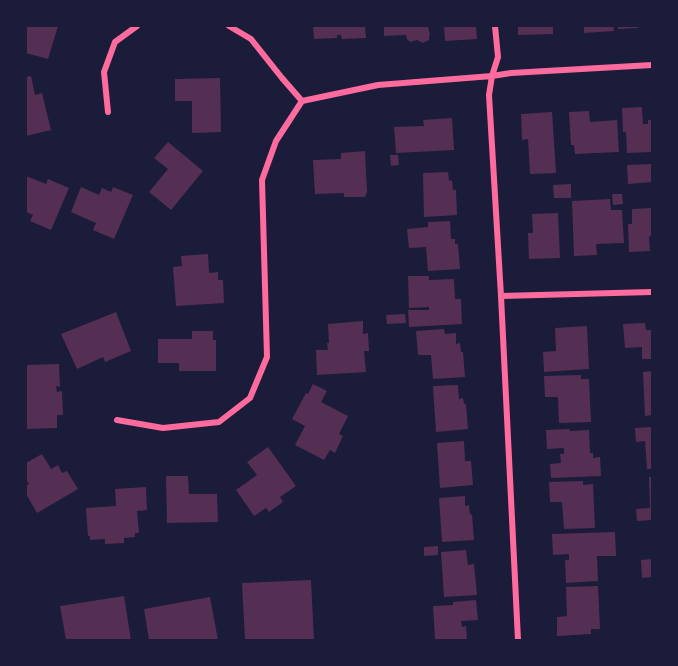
<!DOCTYPE html>
<html>
<head>
<meta charset="utf-8">
<style>
  body { margin:0 }
  #map { position:relative; width:678px; height:666px; overflow:hidden; background:#1b1b3a; font-family:"PT Sans",sans-serif }
  canvas { display:block }
  .frame { position:absolute; inset:0; border:27px solid #1b1b3a; pointer-events:none }
</style>
</head>
<body>
<div id="map">
<canvas width="678" height="666"></canvas>
<div class="frame"></div>
</div>
<script>
const ctx = document.querySelector('canvas').getContext('2d');
ctx.lineJoin = 'round';
function paint(path, color) { ctx.fillStyle = color; ctx.fill(path, 'evenodd'); }
const poly = rows => new Path2D(rows.map(r => 'M' + r).join(''));
function strokePath(path, color, width, dash) { ctx.strokeStyle = color; ctx.lineWidth = width; ctx.lineCap = dash ? 'butt' : 'round'; ctx.setLineDash(dash || []); ctx.stroke(path); }
const building = poly([
  [26,26,58,26,48,59,26,53],
  [313,26,365,26,366,38,342,39,341,35,337,35,337,38,314,39],
  [384,26,428,26,430,36,429,36,429,40,423,43,417,40,410,42,407,39,406,35,384,36],
  [444,26,476,26,477,39,445,41],
  [518,26,553,26,553,34,518,35],
  [584,26,613,26,614,31,584,33],
  [618,26,638,26,638,28,618,29],
  [31,76,35,95,42,93,51,130,26,136,26,77],
  [220,78,221,132,192,133,192,101,175,101,175,79],
  [642,107,643,124,648,124,648,120,652,120,652,152,627,153,626,132,623,132,622,108],
  [589,111,590,122,617,120,619,152,575,154,574,145,571,145,569,112],
  [552,112,556,173,530,174,528,139,522,140,521,114],
  [452,118,454,150,396,153,394,127,424,126,423,120],
  [168,142,203,171,171,210,149,192,168,169,154,158],
  [365,151,367,192,365,197,344,197,344,193,315,194,313,160,341,159,341,153],
  [390,155,398,155,399,165,391,166],
  [652,164,652,182,628,184,627,165],
  [448,172,449,181,452,180,453,190,456,190,457,215,424,217,423,173],
  [26,176,46,184,48,179,69,188,51,230,30,221,33,215,26,212],
  [571,184,571,198,554,198,553,185],
  [81,187,99,195,102,188,111,192,113,187,133,195,114,239,93,230,96,223,71,212],
  [612,194,622,194,623,204,613,205],
  [610,199,611,210,622,210,624,243,596,244,597,255,574,256,572,201],
  [652,208,652,236,649,236,650,251,629,252,628,224,632,224,632,209],
  [558,213,560,258,529,259,528,233,533,233,532,214],
  [450,221,451,239,455,239,455,244,458,244,460,269,428,271,426,247,409,248,407,229,428,227,428,222],
  [208,254,209,273,218,272,218,280,223,280,224,303,176,306,173,267,182,266,181,256],
  [408,276,429,276,429,280,454,279,455,299,461,299,462,324,409,327,408,310,429,310,429,307,409,308],
  [116,312,131,351,105,362,103,357,77,369,61,334],
  [405,314,406,323,387,324,386,315],
  [363,321,363,334,368,333,369,351,364,351,366,372,317,375,316,350,328,350,327,343,329,343,328,324],
  [645,323,646,330,652,330,652,359,642,359,642,347,625,348,623,324],
  [587,326,589,369,544,372,543,352,556,351,555,328],
  [444,329,445,334,456,333,456,344,460,343,461,352,463,352,465,377,433,379,431,355,418,355,416,331],
  [192,331,213,331,213,340,216,340,216,371,179,371,179,363,158,363,158,339,192,339],
  [59,364,60,387,56,386,57,392,62,391,63,415,57,415,57,428,26,429,26,365],
  [652,371,652,415,645,416,643,372],
  [581,375,581,379,589,379,591,422,559,423,558,397,545,397,544,376],
  [313,384,327,391,321,402,348,416,339,434,343,436,335,453,330,450,324,460,295,445,305,426,292,419,306,393,308,394],
  [458,385,459,399,463,398,464,404,466,404,468,429,436,432,433,386],
  [652,427,652,469,647,469,645,441,636,442,635,428],
  [569,429,570,431,589,430,590,453,593,453,593,458,600,457,601,476,551,478,550,464,561,463,560,454,564,454,564,448,547,449,546,430],
  [464,441,465,461,471,461,473,485,440,488,437,443],
  [268,447,296,486,280,497,283,502,269,512,266,508,254,516,236,490,257,475,247,462],
  [42,454,51,469,58,465,62,473,67,471,78,489,37,513,26,494,26,486,29,484,26,479,26,463],
  [166,476,188,476,189,494,217,494,218,522,167,523],
  [649,477,652,477,652,520,637,521,636,509,650,508],
  [583,481,583,485,593,484,595,528,564,529,562,502,550,502,549,482],
  [146,487,147,510,137,511,139,533,135,533,135,537,124,538,124,543,105,544,105,539,90,540,90,536,88,536,86,508,116,506,115,489],
  [465,496,465,506,469,505,470,515,472,514,474,540,442,542,439,498],
  [615,532,616,556,597,556,598,581,566,583,565,560,569,560,569,554,553,555,552,534],
  [438,546,438,555,424,556,424,547],
  [466,550,468,565,474,564,477,595,444,597,441,552],
  [652,559,652,577,642,578,641,560],
  [311,580,314,640,245,640,242,583],
  [598,586,600,629,591,629,591,634,557,636,557,617,567,616,566,587],
  [124,596,131,640,66,640,60,606],
  [210,597,218,640,149,640,144,609],
  [476,600,478,620,461,621,462,627,466,626,467,640,435,640,433,606,453,605,453,602]
]);
const minor = poly([
  [229,26,251,39,282,78,302,101],
  [495,26,498,57,492,76,489,95,501,296,518,640],
  [302,101,378,85,492,76,511,73,652,65],
  [108,112,104,72,115,42,137,26],
  [501,296,652,292],
  [117,420,163,428,219,422,250,398,267,357,262,180,276,141,302,101]
]);
paint(building, '#542f53');
strokePath(minor, '#ff6b9d', 6);
</script>
</body>
</html>
